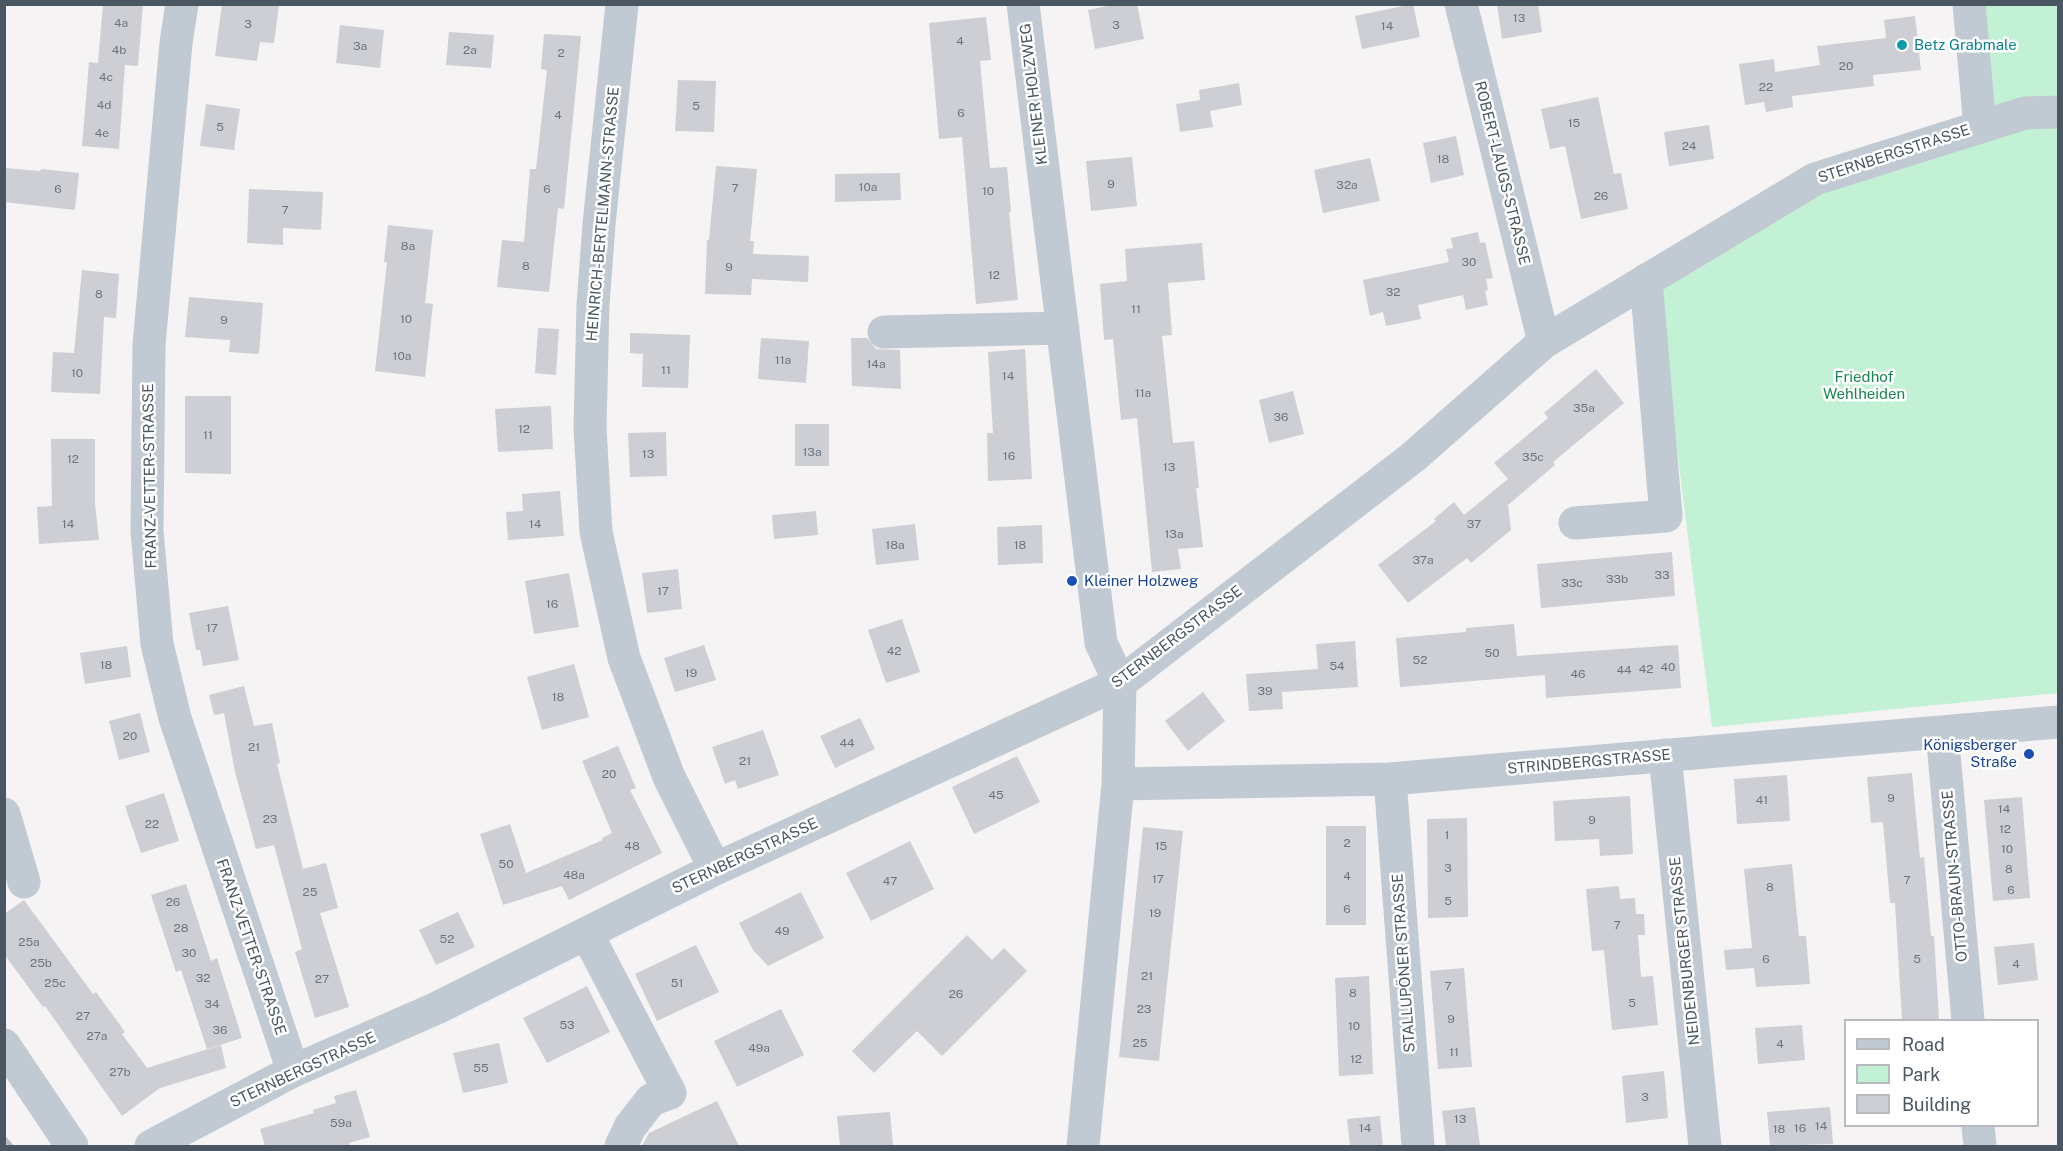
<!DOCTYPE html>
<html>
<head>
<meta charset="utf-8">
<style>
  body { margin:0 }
  #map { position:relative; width:2063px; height:1151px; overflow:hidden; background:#f5f3f3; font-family:"Public Sans",sans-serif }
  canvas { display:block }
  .frame { position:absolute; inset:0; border:6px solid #4a5661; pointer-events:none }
  .legend { position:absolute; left:1844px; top:1019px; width:195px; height:108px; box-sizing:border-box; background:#fff; border:2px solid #b7bbc0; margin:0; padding:8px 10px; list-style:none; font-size:18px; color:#4a5661 }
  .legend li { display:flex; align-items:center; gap:12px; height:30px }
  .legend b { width:30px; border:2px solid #b7bbc0 }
</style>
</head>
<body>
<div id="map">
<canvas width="2063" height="1151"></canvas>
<div class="frame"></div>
<ul class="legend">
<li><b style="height:8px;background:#c1cad2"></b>Road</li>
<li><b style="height:16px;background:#c3f1d5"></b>Park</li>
<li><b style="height:16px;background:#cdcfd5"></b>Building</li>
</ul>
</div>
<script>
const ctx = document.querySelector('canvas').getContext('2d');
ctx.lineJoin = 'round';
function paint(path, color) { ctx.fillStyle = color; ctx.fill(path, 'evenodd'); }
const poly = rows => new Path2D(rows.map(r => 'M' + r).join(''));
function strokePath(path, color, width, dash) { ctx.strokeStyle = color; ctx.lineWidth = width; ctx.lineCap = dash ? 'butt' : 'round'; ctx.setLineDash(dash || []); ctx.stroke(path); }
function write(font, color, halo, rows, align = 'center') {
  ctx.font = font + ' "Public Sans",sans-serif'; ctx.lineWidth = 5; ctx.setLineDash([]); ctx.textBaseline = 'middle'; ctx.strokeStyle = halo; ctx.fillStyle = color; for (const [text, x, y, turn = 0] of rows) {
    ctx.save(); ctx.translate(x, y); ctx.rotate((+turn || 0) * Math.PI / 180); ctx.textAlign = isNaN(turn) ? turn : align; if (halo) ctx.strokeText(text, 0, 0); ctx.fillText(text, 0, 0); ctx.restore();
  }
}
const green = poly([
  [1982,5,2058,5,2058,97,1992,107],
  [2058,125,2058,693,1712,727,1656,283,1821,187,2025,126]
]);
const building = poly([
  [103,4,143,4,138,66,125,65,119,149,82,146,89,62,98,63],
  [222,4,279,6,274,43,260,42,257,61,215,56],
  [1117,4,1137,4,1144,39,1095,49,1088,10],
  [1413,4,1420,37,1362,49,1355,16],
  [1497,4,1538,4,1542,32,1502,39],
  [1915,16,1921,70,1873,75,1874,86,1792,96,1793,107,1766,112,1764,102,1745,105,1739,64,1774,59,1775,72,1820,65,1817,46,1886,38,1884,20],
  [986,17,991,60,980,61,990,168,1007,167,1011,212,1009,212,1018,300,976,304,962,137,939,139,929,23],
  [340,25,384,30,380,68,336,63],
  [449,32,494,35,491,68,446,65],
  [544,34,581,36,564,209,558,208,549,292,497,287,502,240,524,242,530,169,536,169,547,70,541,69],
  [678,80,716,81,714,132,675,131],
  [1239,83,1242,105,1210,111,1213,127,1180,132,1176,104,1200,100,1199,90],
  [1598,97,1614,174,1621,173,1628,209,1581,219,1565,146,1550,149,1541,109],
  [206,104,240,109,234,150,200,146],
  [1709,125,1714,159,1669,166,1664,132],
  [1456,136,1464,175,1431,183,1423,143],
  [1132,157,1137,206,1091,211,1086,161],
  [1370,158,1380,201,1323,213,1314,170],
  [716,166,757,169,750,241,754,241,753,254,809,256,808,282,752,279,751,295,705,294,707,240,709,240],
  [4,168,40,171,41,169,79,173,75,210,4,202],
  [900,173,901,200,835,202,835,174],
  [249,189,323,192,321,230,283,228,283,245,247,243],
  [388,225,433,230,425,303,433,304,425,377,375,371,387,262,384,262],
  [1478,232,1480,243,1485,242,1493,278,1486,279,1488,290,1485,291,1488,305,1466,310,1463,295,1418,305,1421,319,1386,326,1383,312,1370,316,1363,280,1449,262,1446,249,1453,248,1451,238],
  [1202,243,1205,280,1168,283,1172,335,1162,336,1173,443,1194,441,1199,488,1196,488,1203,547,1178,549,1181,569,1152,572,1137,418,1121,420,1113,339,1104,340,1100,284,1127,281,1125,249],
  [82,270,119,274,116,318,104,317,100,394,51,392,53,352,74,353],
  [189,297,263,303,259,354,229,352,230,340,185,337],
  [538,328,559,329,556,375,535,373],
  [630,333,690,335,688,388,642,387,643,354,630,353],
  [761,338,809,341,806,383,758,379],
  [851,338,867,338,876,349,900,350,901,389,852,386],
  [1025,349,1032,479,988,481,987,433,993,433,988,352],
  [1596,369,1624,403,1553,462,1555,465,1508,505,1511,530,1471,563,1467,558,1408,603,1378,565,1436,521,1434,519,1454,502,1464,515,1508,479,1494,463,1548,418,1544,413],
  [1293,391,1304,434,1269,443,1259,400],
  [185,396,231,396,231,474,185,473],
  [551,406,553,449,498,452,495,409],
  [795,424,829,424,829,466,795,466],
  [666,432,667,476,630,477,628,433],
  [51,439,95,439,95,504,99,540,39,544,37,507,52,506],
  [560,491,564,536,508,540,506,512,523,511,522,494],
  [816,511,818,535,774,539,772,515],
  [915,524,919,560,876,565,872,529],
  [1042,525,1043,563,998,565,997,527],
  [1672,552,1675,596,1541,608,1537,564],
  [678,569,682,609,647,613,642,573],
  [569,573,579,627,534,634,525,581],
  [228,606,239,660,203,666,200,650,196,650,189,613],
  [902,619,920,672,886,683,868,630],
  [1514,624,1517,656,1678,645,1681,688,1546,698,1545,675,1400,687,1396,638,1466,632,1466,628],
  [1355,641,1358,687,1282,692,1283,709,1249,711,1246,674,1318,669,1316,644],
  [704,645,716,680,675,692,664,658],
  [127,646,131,677,85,684,80,653],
  [574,664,589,717,542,730,527,677],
  [244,686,254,726,272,723,280,763,277,764,303,869,326,863,338,908,320,913,349,1007,315,1018,295,952,302,949,274,845,256,849,235,772,224,713,214,715,209,695],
  [1203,692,1225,721,1188,751,1165,721],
  [140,713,150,752,119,760,109,721],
  [860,718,875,749,835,768,820,736],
  [763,730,779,775,738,789,735,780,725,784,712,747],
  [618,746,636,788,630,790,662,853,569,900,562,886,503,905,480,834,510,824,526,873,603,840,602,838,612,833,582,761],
  [1017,756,1040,802,974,834,952,787],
  [1912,773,1920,858,1924,857,1931,936,1934,936,1939,1020,1902,1020,1895,903,1890,903,1883,822,1871,823,1867,777],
  [1787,775,1790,821,1737,824,1734,779],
  [164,793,179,841,141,853,125,806],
  [1630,796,1633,854,1600,856,1599,839,1555,841,1553,801],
  [2022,797,2030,898,1993,901,1984,800],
  [1467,818,1468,917,1428,918,1427,819],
  [1326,826,1366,826,1366,925,1326,925],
  [1143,827,1183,831,1159,1061,1119,1057],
  [910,841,934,889,871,921,846,873],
  [1792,864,1799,936,1806,936,1810,984,1756,987,1754,968,1726,970,1724,950,1752,948,1744,869],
  [186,884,211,961,217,958,242,1038,207,1049,181,970,176,972,151,895],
  [1619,886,1620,899,1635,898,1636,914,1644,914,1645,935,1638,935,1641,977,1653,976,1658,1025,1612,1030,1604,950,1592,951,1586,889],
  [801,892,824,938,768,966,753,950,739,923],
  [24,900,93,994,96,992,125,1032,122,1034,147,1068,221,1045,226,1068,160,1088,122,1116,45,1006,43,1007,4,954,4,914],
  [458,912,475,947,436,965,419,930],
  [967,935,992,960,1004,948,1027,971,942,1056,917,1031,874,1073,852,1051],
  [2034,943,2038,980,1998,985,1994,947],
  [696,945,719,992,657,1021,635,974],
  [1464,968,1472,1067,1438,1069,1430,971],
  [1369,976,1373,1074,1339,1076,1335,978],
  [587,986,610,1032,547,1063,523,1018],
  [781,1009,804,1055,737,1087,714,1041],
  [1802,1025,1805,1060,1758,1064,1755,1028],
  [499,1043,508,1083,463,1093,453,1053],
  [1664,1071,1668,1118,1626,1123,1622,1076],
  [356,1090,370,1137,349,1143,350,1146,265,1146,260,1129,314,1113,313,1110,336,1103,334,1096],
  [717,1101,739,1146,642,1146,649,1133],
  [1475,1107,1480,1146,1446,1146,1442,1111],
  [1830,1107,1833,1144,1770,1146,1767,1112],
  [890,1112,893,1146,840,1146,837,1116],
  [1380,1116,1383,1146,1350,1146,1347,1119]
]);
const minor = poly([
  [182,4,176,43,149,345,147,531,157,644,175,718,293,1071],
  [622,4,599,224,593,305,590,428,596,532,624,658,669,777,715,869],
  [1023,4,1101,643,1120,683,1118,784,1083,1146],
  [1461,4,1544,342],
  [1969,4,1980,127],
  [884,332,1063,328],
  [1575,523,1666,516,1646,280],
  [1942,732,1968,1020],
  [1665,755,1705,1146],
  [1390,779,1418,1146],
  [1118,784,1390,779,2058,722],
  [4,814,24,882],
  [587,934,670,1093,651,1100,630,1127,621,1146],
  [4,1045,72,1146],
  [1978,1126,1980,1146],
  [151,1146,293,1071,437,1008,715,869,1120,683,1412,458,1544,342,1815,179,2025,113,2058,112]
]);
const rail = poly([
  [4,1138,11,1146]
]);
const markers = [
  [1902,45,6,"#0f9aa8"],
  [1072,581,6,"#1a4fb4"],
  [2029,754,6,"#1a4fb4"]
];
const numberNames = [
  ["13",1519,18],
  ["4a",121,23],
  ["3",248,24],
  ["3",1116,25],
  ["14",1387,26],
  ["4",960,41],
  ["3a",360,46],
  ["4b",119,50],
  ["2a",470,50],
  ["2",561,53],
  ["20",1846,66],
  ["4c",106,77],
  ["22",1766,87],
  ["4d",104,105],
  ["5",696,106],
  ["6",961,113],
  ["4",558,115],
  ["15",1574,123],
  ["5",220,127],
  ["4e",102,133],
  ["24",1689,146],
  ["18",1443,159],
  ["9",1111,184],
  ["32a",1347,185],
  ["10a",868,187],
  ["7",735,188],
  ["6",58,189],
  ["6",547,189],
  ["10",988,191],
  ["26",1601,196],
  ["7",285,210],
  ["8a",408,246],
  ["30",1469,262],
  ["8",526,266],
  ["9",729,267],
  ["12",994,275],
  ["32",1393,292],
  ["8",99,294],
  ["11",1136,309],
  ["10",406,319],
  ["9",224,320],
  ["10a",402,356],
  ["11a",783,360],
  ["14a",876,364],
  ["11",666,370],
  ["10",77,373],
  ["14",1008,376],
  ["11a",1143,393],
  ["35a",1584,408],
  ["36",1281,417],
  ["12",524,429],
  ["11",208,435],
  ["13a",812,452],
  ["13",648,454],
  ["16",1009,456],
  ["35c",1533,457],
  ["12",73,459],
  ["13",1169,467],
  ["14",68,524],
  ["14",535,524],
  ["37",1474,524],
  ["13a",1174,534],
  ["18a",895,545],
  ["18",1020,545],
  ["37a",1423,560],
  ["33",1662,575],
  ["33b",1617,579],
  ["33c",1572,583],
  ["17",663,591],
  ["16",552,604],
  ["17",212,628],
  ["42",894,651],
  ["50",1492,653],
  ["52",1420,660],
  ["18",106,665],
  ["54",1337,666],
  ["40",1668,667],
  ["42",1646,669],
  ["44",1624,670],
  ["19",691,673],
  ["46",1578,674],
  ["39",1265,691],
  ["18",558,697],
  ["20",130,736],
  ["44",847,743],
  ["21",254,747],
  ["21",745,761],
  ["20",609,774],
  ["45",996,795],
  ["9",1891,798],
  ["41",1762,800],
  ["14",2004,809],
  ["23",270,819],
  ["9",1592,820],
  ["22",152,824],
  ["12",2005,829],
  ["1",1447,835],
  ["2",1347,843],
  ["48",632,846],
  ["15",1161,846],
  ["10",2007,849],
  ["50",506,864],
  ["3",1448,868],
  ["8",2009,869],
  ["48a",574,875],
  ["4",1347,876],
  ["17",1158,879],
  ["7",1907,880],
  ["47",890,881],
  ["8",1770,887],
  ["6",2011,890],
  ["25",310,892],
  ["5",1448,901],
  ["26",173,902],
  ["6",1347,909],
  ["19",1155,913],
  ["7",1617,925],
  ["28",181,928],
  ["49",782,931],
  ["52",447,939],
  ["25a",29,942],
  ["30",189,953],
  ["6",1766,959],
  ["5",1917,959],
  ["25b",41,963],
  ["4",2016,964],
  ["21",1147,976],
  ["32",203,978],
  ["27",322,979],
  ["25c",55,983],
  ["51",677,983],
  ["7",1448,986],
  ["8",1353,993],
  ["26",956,994],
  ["5",1632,1003],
  ["34",212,1004],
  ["23",1144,1009],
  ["27",83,1016],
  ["9",1451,1019],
  ["53",567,1025],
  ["10",1354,1026],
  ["36",220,1030],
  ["27a",97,1036],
  ["25",1140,1043],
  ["4",1780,1044],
  ["49a",759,1048],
  ["11",1454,1052],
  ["12",1356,1059],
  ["55",481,1068],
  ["27b",120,1072],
  ["3",1645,1097],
  ["13",1460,1119],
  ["59a",341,1123],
  ["14",1821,1126],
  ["14",1365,1128],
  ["16",1800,1128],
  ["18",1779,1129]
];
const cultureNames = [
  ["Betz Grabmale",1914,45]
];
const streetNames = [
  ["KLEINER HOLZWEG",1034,94,-97],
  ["STERNBERGSTRASSE",1894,154,-18],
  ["ROBERT-LAUGS-STRASSE",1502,173,76],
  ["HEINRICH-BERTELMANN-STRASSE",603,214,-85],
  ["FRANZ-VETTER-STRASSE",150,476,-91],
  ["STERNBERGSTRASSE",1177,637,-37],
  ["STRINDBERGSTRASSE",1589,762,-5],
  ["STERNBERGSTRASSE",745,856,-25],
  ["OTTO-BRAUN-STRASSE",1955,876,-95],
  ["FRANZ-VETTER-STRASSE",251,947,71],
  ["NEIDENBURGER STRASSE",1685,951,-96],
  ["STALLUPÖNER STRASSE",1404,963,-94],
  ["STERNBERGSTRASSE",303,1070,-25]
];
const parkNames = [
  ["Friedhof",1864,377],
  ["Wehlheiden",1864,394]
];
const transitNames = [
  ["Kleiner Holzweg",1084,581],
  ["Königsberger",2017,745,"right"],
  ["Straße",2017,762,"right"]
];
paint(green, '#c3f1d5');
paint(building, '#cdcfd5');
strokePath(minor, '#c1cad2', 33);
strokePath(rail, '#b5b8bd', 4.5);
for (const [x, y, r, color] of markers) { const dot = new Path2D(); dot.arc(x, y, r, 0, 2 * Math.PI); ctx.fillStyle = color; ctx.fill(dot); strokePath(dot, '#fff', 2); }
write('12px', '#6b747e', null, numberNames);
write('15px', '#0d838f', '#fff', cultureNames, 'left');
write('15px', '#4a5661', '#fff', streetNames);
write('15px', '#17864f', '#fff', parkNames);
write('15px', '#164399', '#fff', transitNames, 'left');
</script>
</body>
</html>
